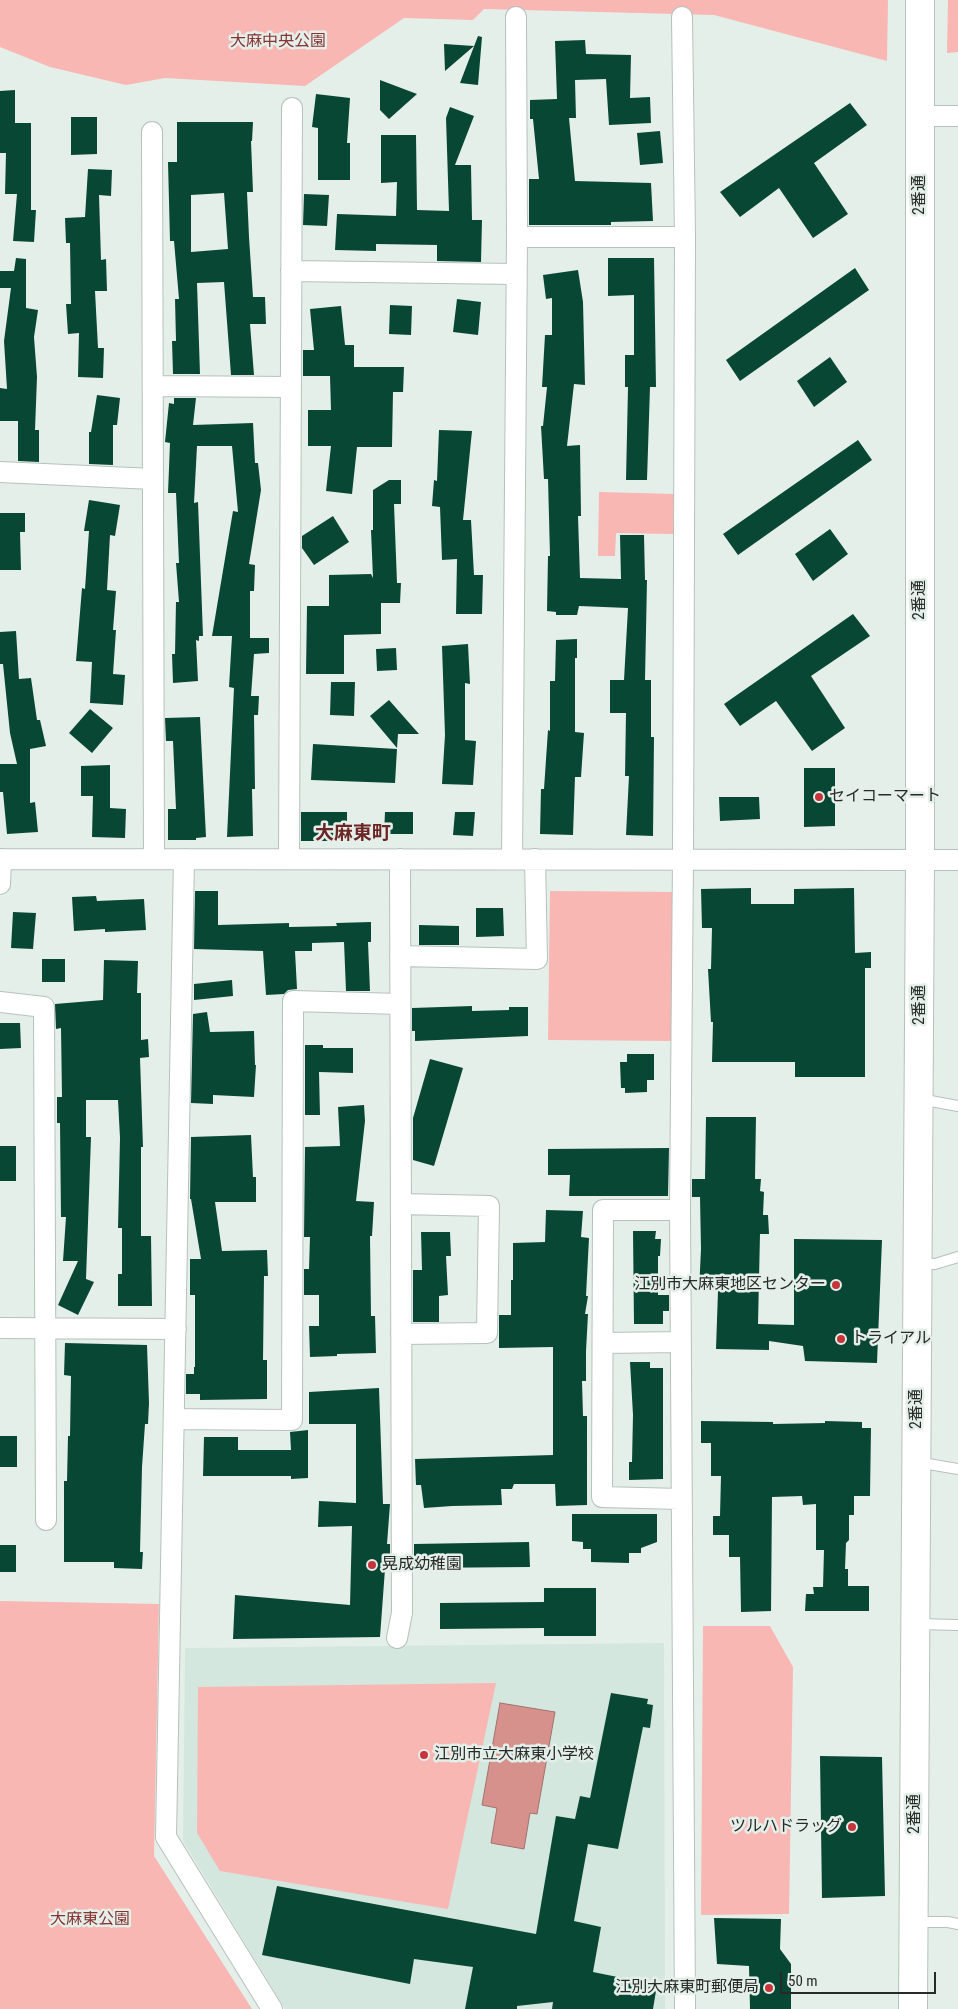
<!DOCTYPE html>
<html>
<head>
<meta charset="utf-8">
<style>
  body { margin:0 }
  #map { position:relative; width:958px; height:2009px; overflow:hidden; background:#e5efea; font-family:"Roboto Condensed",sans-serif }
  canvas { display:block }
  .scale { position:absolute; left:780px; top:1972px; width:156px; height:22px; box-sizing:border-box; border:2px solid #262a28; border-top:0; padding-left:6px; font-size:15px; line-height:18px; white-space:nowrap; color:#262a28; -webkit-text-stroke:4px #e5efea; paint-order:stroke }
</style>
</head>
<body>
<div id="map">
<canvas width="958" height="2009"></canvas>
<div class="scale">50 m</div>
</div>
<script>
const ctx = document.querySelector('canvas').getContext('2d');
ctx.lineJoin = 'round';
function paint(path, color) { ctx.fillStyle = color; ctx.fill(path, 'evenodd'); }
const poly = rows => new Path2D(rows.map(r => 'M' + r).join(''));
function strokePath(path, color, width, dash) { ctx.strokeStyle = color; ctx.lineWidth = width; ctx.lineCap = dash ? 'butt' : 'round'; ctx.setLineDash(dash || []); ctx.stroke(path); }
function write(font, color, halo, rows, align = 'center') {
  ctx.font = font + ' "Roboto Condensed","Noto Sans JP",sans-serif'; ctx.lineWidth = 5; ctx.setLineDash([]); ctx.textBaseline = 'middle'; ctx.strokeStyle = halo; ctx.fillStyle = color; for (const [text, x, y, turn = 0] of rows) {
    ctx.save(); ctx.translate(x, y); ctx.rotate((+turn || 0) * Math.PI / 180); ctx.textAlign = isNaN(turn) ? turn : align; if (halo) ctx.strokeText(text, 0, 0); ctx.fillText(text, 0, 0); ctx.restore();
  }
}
const built = poly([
  [664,1643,665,2009,285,2009,183,1841,185,1648]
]);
const green = poly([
  [0,0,888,0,887,61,714,15,484,9,473,20,404,18,305,86,165,78,126,85,50,67,0,47],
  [948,0,958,0,958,52,947,53],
  [599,492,675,494,674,534,616,533,615,556,598,556],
  [550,891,677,892,675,1041,548,1040],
  [0,1601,159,1604,154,1856,252,2009,0,2009],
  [703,1626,770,1626,793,1667,789,1914,701,1915],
  [496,1683,448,1909,220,1871,197,1833,198,1687]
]);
const water = poly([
  [500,1703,555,1712,537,1814,530,1813,524,1849,491,1843,497,1808,482,1805,500,1703]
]);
const building = poly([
  [478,36,482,37,478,85,460,83],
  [585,40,586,54,631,55,630,98,650,97,651,123,609,125,606,79,575,80,576,118,569,118,575,181,651,183,653,221,611,222,611,225,529,225,529,179,539,179,533,119,530,119,530,100,557,99,555,41],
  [444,44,474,46,445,71],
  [380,80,417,94,389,119,380,110],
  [15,90,15,123,31,123,31,210,36,210,34,242,13,241,17,194,5,194,6,153,0,153,0,91],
  [316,94,350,98,347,143,350,143,350,180,318,180,318,128,312,127],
  [850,103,867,125,814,163,848,214,813,238,779,188,740,217,720,192],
  [450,107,474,116,455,165,471,165,472,220,482,220,481,262,437,261,437,245,376,244,376,251,335,250,337,214,396,216,397,182,381,183,381,135,416,135,417,210,449,211,446,118],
  [71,117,97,117,97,154,71,155],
  [177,122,253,122,252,141,251,141,253,192,247,192,249,237,253,297,265,297,266,324,250,324,254,375,231,375,224,282,197,283,200,374,173,374,172,341,176,341,175,299,179,299,174,241,170,241,168,162,177,162],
  [224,193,228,249,191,252,191,195],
  [660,131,663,163,640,165,637,133],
  [88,169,112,170,111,196,99,195,101,260,106,259,107,291,95,291,98,348,104,348,103,378,78,377,79,333,68,334,66,304,71,304,70,243,66,243,65,218,85,217],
  [304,194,329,195,327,226,303,225],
  [16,258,26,259,26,308,38,310,34,337,37,377,35,430,39,430,39,462,18,461,18,421,0,421,0,388,7,389,4,341,11,288,0,288,0,271,14,271],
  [608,258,654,258,656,387,650,387,647,480,626,480,628,387,625,387,625,355,634,355,634,295,608,296],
  [855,268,869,290,740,381,726,360],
  [578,270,583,302,585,385,574,384,567,446,580,445,581,516,578,516,580,578,621,579,620,535,644,535,645,580,647,580,645,680,651,680,651,737,654,737,653,836,626,835,629,776,625,776,626,713,610,713,610,680,624,680,628,608,579,606,577,615,556,615,556,612,547,611,548,556,550,556,549,517,548,479,544,479,541,426,543,426,547,387,542,387,545,335,552,335,552,298,546,299,543,275],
  [457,299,481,302,478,335,453,332],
  [390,305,412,306,411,335,389,334],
  [341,306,345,345,354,345,354,367,404,367,403,392,393,392,392,447,357,447,352,494,326,491,331,446,308,446,308,410,331,410,330,376,303,376,303,350,314,350,310,309],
  [830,357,847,382,814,407,797,381],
  [97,395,120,398,117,425,113,425,113,465,89,464,89,432,91,432],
  [174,398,196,398,193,425,253,423,255,463,258,463,261,490,249,564,255,565,254,591,250,591,250,638,269,638,269,653,254,654,251,696,259,696,258,715,254,715,255,789,252,789,253,836,227,837,234,688,229,687,232,636,212,636,233,511,238,512,232,446,197,446,194,503,198,502,203,636,199,636,199,641,196,640,198,681,173,683,172,654,175,654,176,602,179,602,176,563,179,563,176,493,168,493,170,443,165,442,169,403,174,404],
  [439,430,472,431,463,520,471,520,474,575,483,575,482,614,456,614,457,559,442,560,440,507,432,506,434,480,437,481],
  [858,440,872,460,738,555,723,534],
  [389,480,401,480,401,504,394,504,397,583,401,583,400,603,381,603,381,634,344,635,344,674,306,674,307,606,329,606,329,575,371,574,373,578,371,530,373,530,373,490],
  [89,500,120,505,115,536,110,535,107,590,116,591,113,630,116,630,113,674,125,675,123,705,90,703,92,662,76,661,82,588,85,589,89,531,84,531],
  [0,513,25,513,25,532,20,532,21,570,0,570],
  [333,516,349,542,314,565,302,548,302,536],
  [830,529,848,554,813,581,795,554],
  [853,614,870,636,811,676,845,728,812,751,776,701,740,726,724,704],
  [16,631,19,679,31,678,37,720,40,720,46,746,30,749,30,803,35,802,38,832,7,834,3,792,0,792,0,764,17,764,10,733,3,664,0,664,0,632],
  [577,639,577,658,575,658,575,732,584,733,581,777,575,777,573,835,540,834,541,789,544,789,548,730,550,731,550,681,555,681,556,640],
  [468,644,470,684,465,683,465,740,476,741,473,785,442,784,445,735,442,646],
  [396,648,397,670,377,671,376,649],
  [331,682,355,682,354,716,330,715],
  [389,700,419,734,398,734,397,748,370,716],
  [90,709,113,728,92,753,69,733],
  [200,717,206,837,196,838,196,840,168,840,168,809,176,809,173,741,166,741,165,718],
  [313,744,397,749,395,783,311,780],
  [110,765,110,808,126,809,125,838,92,837,93,796,81,796,81,766],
  [804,768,835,768,835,826,804,827],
  [719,797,759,797,760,819,720,821],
  [301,812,347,812,347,841,301,841],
  [385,812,413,812,413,834,384,834],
  [455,812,475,812,473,836,453,835],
  [751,888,751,904,794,904,794,889,854,888,855,953,871,952,871,968,865,968,865,1077,795,1077,795,1062,712,1062,713,1022,711,1022,708,969,711,969,712,928,702,928,701,889],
  [195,891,218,891,218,925,289,923,289,927,337,926,336,923,371,922,371,942,368,942,370,991,346,991,344,942,312,943,312,951,295,951,297,989,288,990,284,994,266,995,263,951,194,949],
  [96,896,97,901,144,899,146,930,105,932,105,929,74,931,72,897],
  [476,908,503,908,504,936,476,937],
  [13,912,36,913,33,949,11,948],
  [419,925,459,926,459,945,419,945],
  [42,959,65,959,65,982,42,982],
  [104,960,138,961,137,993,141,993,141,1040,148,1039,149,1057,140,1058,143,1147,141,1147,141,1236,151,1236,152,1306,118,1306,118,1274,122,1274,122,1228,118,1228,120,1138,118,1100,86,1100,86,1137,91,1137,86,1279,94,1282,78,1315,58,1305,78,1261,63,1261,66,1217,61,1217,60,1123,57,1123,57,1097,62,1097,61,1028,56,1029,55,1004,103,1000],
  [232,980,233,996,194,1000,194,984],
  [472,1006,472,1011,509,1010,509,1007,528,1007,528,1036,415,1041,415,1031,412,1031,412,1008],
  [207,1012,210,1032,254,1031,255,1065,256,1065,254,1097,213,1095,213,1104,191,1103,193,1014],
  [0,1023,20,1023,21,1048,0,1049],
  [305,1045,323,1045,323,1048,353,1048,353,1073,319,1072,320,1115,305,1115],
  [627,1054,654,1054,654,1080,647,1080,647,1092,625,1093,625,1088,621,1088,620,1062,627,1062],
  [430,1059,463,1068,434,1166,413,1160,413,1118],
  [364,1105,365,1121,356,1201,374,1202,372,1236,370,1236,371,1316,375,1316,376,1353,337,1354,337,1356,310,1357,309,1326,319,1326,319,1295,304,1295,304,1269,309,1269,310,1237,304,1237,305,1147,340,1146,338,1107],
  [706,1117,756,1117,755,1179,761,1179,760,1191,764,1192,763,1215,768,1215,769,1234,760,1234,758,1324,794,1325,794,1239,882,1240,877,1363,805,1361,803,1346,769,1341,769,1350,716,1349,718,1291,699,1291,701,1249,700,1197,692,1197,692,1179,705,1179],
  [251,1135,253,1177,256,1177,256,1202,215,1202,222,1251,267,1250,268,1276,264,1276,263,1360,267,1360,267,1399,200,1400,200,1394,186,1394,186,1374,194,1374,194,1367,195,1367,195,1295,190,1295,190,1259,201,1259,191,1199,190,1199,191,1137],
  [0,1146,16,1146,16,1181,0,1181],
  [669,1148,668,1196,569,1196,570,1175,548,1175,548,1149],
  [546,1210,583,1211,581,1237,589,1238,586,1296,588,1296,585,1314,588,1314,586,1351,586,1381,582,1381,583,1416,587,1416,587,1505,556,1506,555,1484,514,1484,512,1489,501,1489,502,1505,452,1506,424,1508,421,1485,416,1485,415,1459,553,1455,553,1347,499,1348,499,1315,511,1315,511,1280,513,1280,513,1243,545,1242],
  [633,1231,656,1231,655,1239,661,1239,660,1256,658,1256,658,1295,669,1295,669,1311,663,1311,663,1324,634,1324],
  [421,1232,450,1232,451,1256,446,1256,448,1295,439,1296,439,1322,413,1322,413,1270,422,1270],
  [65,1343,147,1345,149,1403,148,1424,145,1424,142,1467,140,1552,143,1552,142,1569,114,1568,114,1562,64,1562,64,1481,67,1481,68,1436,70,1436,71,1376,64,1375],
  [630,1362,650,1362,650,1368,663,1368,663,1479,629,1480,629,1462,632,1462,633,1415],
  [379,1388,383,1504,390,1504,387,1544,390,1544,390,1569,385,1569,380,1637,233,1639,235,1595,350,1605,352,1526,318,1527,319,1501,356,1503,356,1424,309,1424,309,1392],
  [701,1421,773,1422,773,1424,825,1423,825,1421,862,1422,862,1428,871,1428,870,1496,854,1496,854,1515,849,1515,849,1540,846,1543,845,1569,848,1569,848,1586,869,1586,869,1611,805,1611,806,1594,814,1594,813,1587,823,1587,824,1550,816,1550,816,1504,803,1505,802,1496,772,1497,771,1611,741,1612,740,1557,729,1557,729,1535,713,1535,713,1516,720,1516,721,1476,711,1476,711,1443,701,1443],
  [308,1430,308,1478,291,1479,291,1476,203,1476,204,1437,238,1437,238,1450,291,1450,290,1432],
  [0,1436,17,1436,17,1467,0,1467],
  [572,1514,657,1514,657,1542,641,1548,641,1553,629,1553,629,1563,591,1562,591,1549,583,1549,583,1542,572,1541],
  [529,1542,530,1567,414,1568,414,1544],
  [0,1545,16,1545,16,1572,0,1572],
  [544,1588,596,1588,596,1636,544,1636,544,1628,440,1629,440,1603,544,1602],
  [611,1693,648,1699,647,1704,653,1705,650,1728,643,1727,618,1849,588,1844,574,1921,601,1927,593,1972,657,1985,653,2009,552,2009,553,2002,517,2006,517,2009,465,2009,473,1967,414,1959,410,1984,262,1955,277,1886,536,1934,556,1816,575,1819,580,1796,590,1798],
  [820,1756,882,1757,885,1896,822,1898],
  [714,1918,781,1919,780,1949,791,1964,791,2009,750,2009,749,1966,717,1964]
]);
const lane = poly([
  [920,1099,958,1106],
  [918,1263,935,1264,958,1257],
  [917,1462,958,1469],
  [917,1624,958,1625],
  [915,1922,948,1922,958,1924]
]);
const street = poly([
  [682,17,685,237,683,859,680,1210,685,2009],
  [920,116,958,116],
  [152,132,154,859],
  [517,237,685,237],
  [291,271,516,274],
  [153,386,291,387],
  [0,472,153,479],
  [0,859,958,860],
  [184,859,166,1837,272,2009],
  [289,859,292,108],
  [512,859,517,237,516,17],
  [0,884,1,859],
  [400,956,537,959,535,859],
  [0,1002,44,1007,46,1520],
  [401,1204,489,1206,487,1333,401,1334],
  [680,1210,603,1210,602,1497,681,1499],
  [0,1328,176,1329],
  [603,1343,680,1342],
  [174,1419,292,1420,293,1001,400,1004],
  [397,1638,402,1613,400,859]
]);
const secondary = poly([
  [913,2009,920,860,920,0]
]);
const markers = [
  [819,797,5,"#c5353a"],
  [836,1285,5,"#c5353a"],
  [841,1339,5,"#c5353a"],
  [372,1565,5,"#c5353a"],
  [424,1755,5,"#c5353a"],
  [852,1827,5,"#c5353a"],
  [769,1988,5,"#c5353a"]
];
const parkNames = [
  ["大麻中央公園",278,42],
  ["大麻東公園",90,1920]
];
const streetNames = [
  ["2番通",920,195,-90],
  ["2番通",920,600,-90],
  ["2番通",920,1005,-90],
  ["2番通",917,1409,-90],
  ["2番通",915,1814,-90]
];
const poiNames = [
  ["セイコーマート",829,797],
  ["江別市大麻東地区センター",826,1285,"right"],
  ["トライアル",851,1339],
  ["晃成幼稚園",382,1565],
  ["江別市立大麻東小学校",434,1755],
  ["ツルハドラッグ",842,1827,"right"],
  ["江別大麻東町郵便局",759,1988,"right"]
];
const quarterNames = [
  ["大麻東町",353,834]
];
paint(built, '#d4e7de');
paint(green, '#f8b7b2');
paint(water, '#d6918c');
strokePath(water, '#a1726e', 1);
paint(building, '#094735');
strokePath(lane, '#b7c1bc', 12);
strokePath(street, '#b7c1bc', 22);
strokePath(secondary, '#b7c1bc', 30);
strokePath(lane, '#fff', 10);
strokePath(street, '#fff', 20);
strokePath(secondary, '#fff', 28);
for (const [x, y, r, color] of markers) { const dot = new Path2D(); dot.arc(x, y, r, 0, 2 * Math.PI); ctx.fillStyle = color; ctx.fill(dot); strokePath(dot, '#e5efea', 2); }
write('16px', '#863332', '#e5efea', parkNames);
write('16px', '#262a28', '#e5efea', streetNames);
write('16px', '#262a28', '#e5efea', poiNames, 'left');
write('bold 19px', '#6b2625', '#e5efea', quarterNames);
</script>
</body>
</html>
